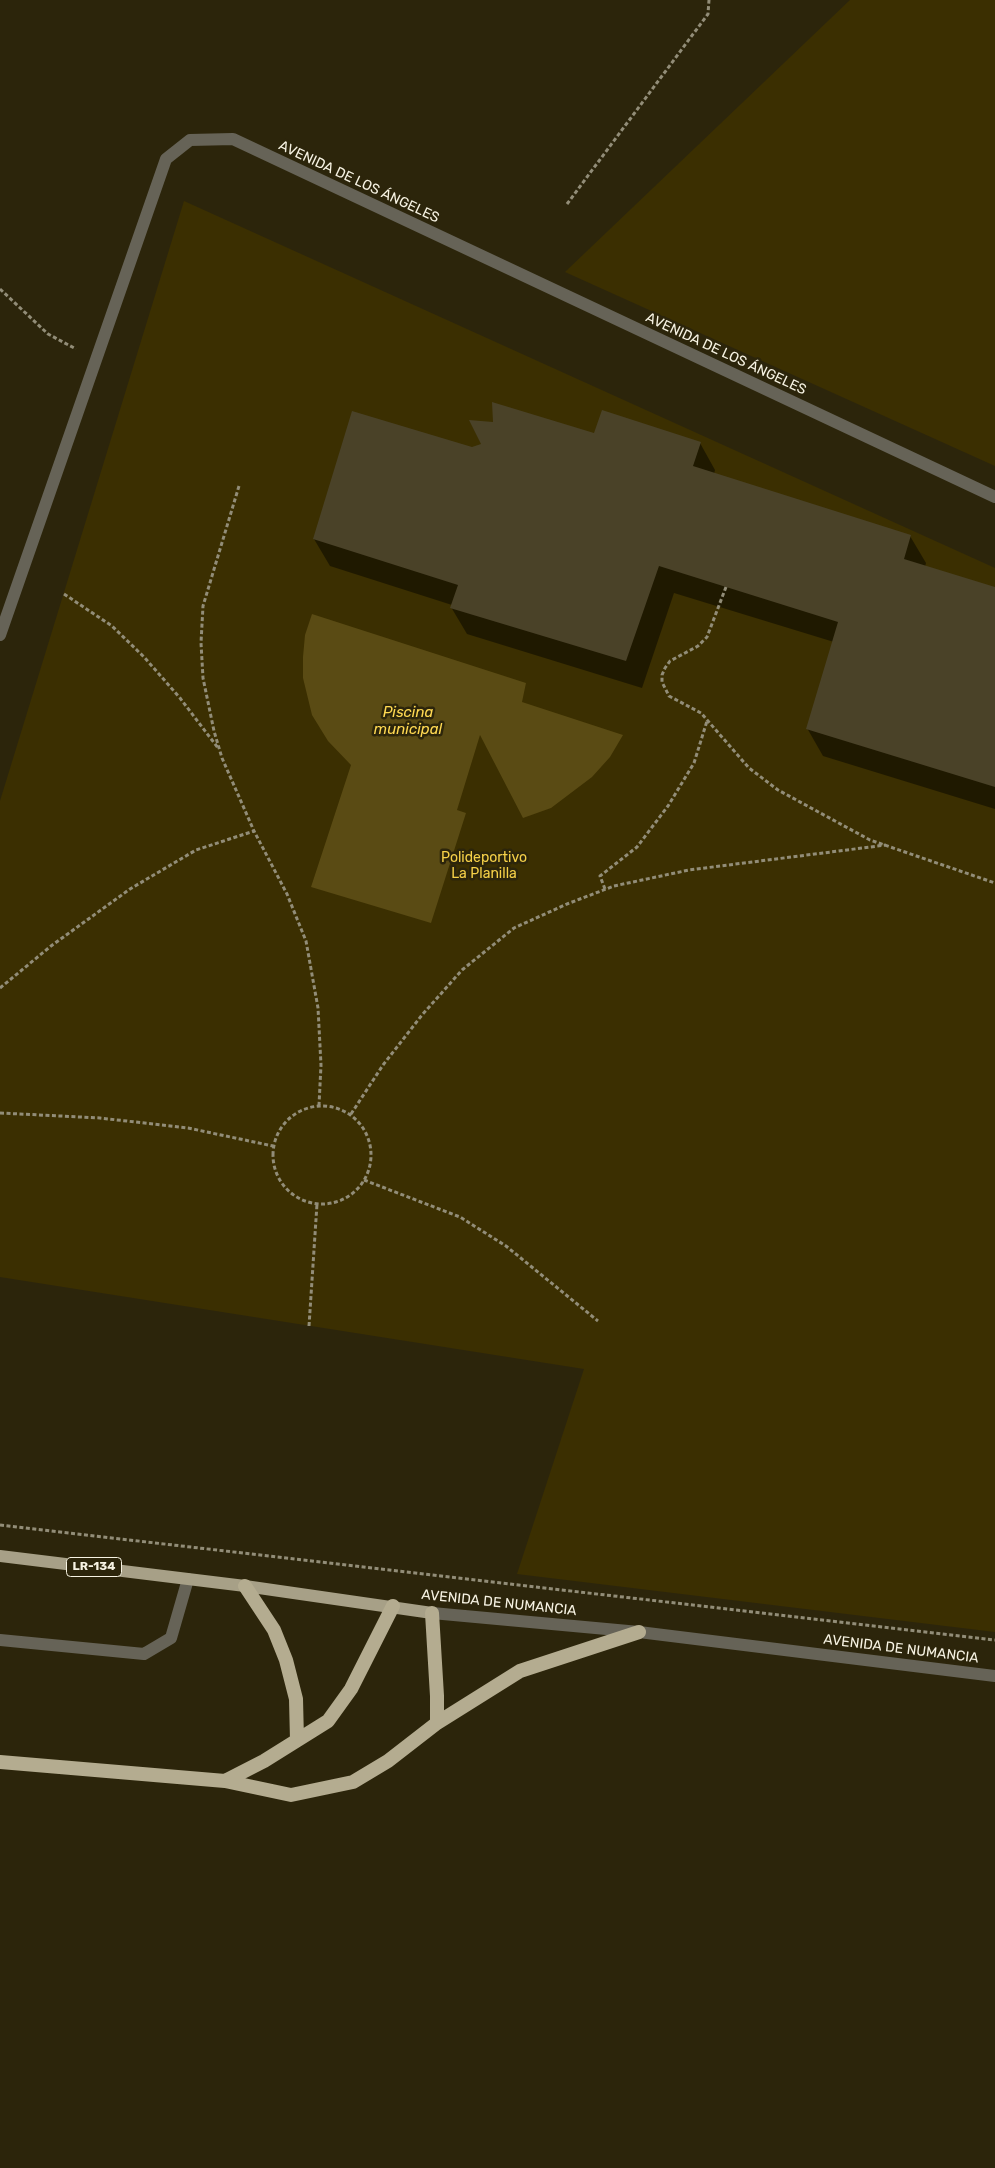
<!DOCTYPE html>
<html>
<head>
<meta charset="utf-8">
<style>
  body { margin:0 }
  canvas { display:block; background:#2c250b }
</style>
</head>
<body>
<canvas width="995" height="2168"></canvas>
<script>
const ctx = document.querySelector('canvas').getContext('2d');
ctx.lineJoin = 'round';
function paint(path, color) { ctx.fillStyle = color; ctx.fill(path, 'evenodd'); }
const poly = rows => new Path2D(rows.map(r => 'M' + r).join(''));
function strokePath(path, color, width, dash) { ctx.strokeStyle = color; ctx.lineWidth = width; ctx.lineCap = dash ? 'butt' : 'round'; ctx.setLineDash(dash || []); ctx.stroke(path); }
function write(font, color, halo, rows, align = 'center') {
  ctx.font = font + ' Rubik,sans-serif'; ctx.lineWidth = 5; ctx.setLineDash([]); ctx.textBaseline = 'middle'; ctx.strokeStyle = halo; ctx.fillStyle = color; for (const [text, x, y, turn = 0] of rows) {
    ctx.save(); ctx.translate(x, y); ctx.rotate((+turn || 0) * Math.PI / 180); ctx.textAlign = isNaN(turn) ? turn : align; if (halo) ctx.strokeText(text, 0, 0); ctx.fillText(text, 0, 0); ctx.restore();
  }
}
const green = poly([
  [850,0,995,0,995,466,565,272],
  [184,201,995,568,995,1632,517,1574,584,1369,0,1277,0,801]
]);
const water = poly([
  [312,614,526,683,522,702,623,735,610,757,592,777,551,808,523,818,480,735,457,810,466,813,431,923,311,887,351,765,328,741,312,715,303,678,303,657,305,635]
]);
const shadow = poly([
  [700,443,715,470,714,474,910,536,926,563,925,567,995,588,995,809,823,756,807,728,834,642,674,593,642,688,467,634,451,607,452,605,330,566,314,539,472,449]
]);
const building = poly([
  [492,402,594,433,602,410,701,442,693,466,911,535,904,559,995,587,995,787,806,729,838,622,659,566,626,661,450,608,458,585,313,539,352,411,472,447,481,444,469,420,493,422]
]);
const path = poly([
  [567,204,708,14,709,0],
  [0,289,48,334,76,349],
  [239,486,203,606,201,643,203,678,214,731,222,758,254,831],
  [726,587,707,637,698,646,670,661,665,668,662,675,662,682,669,696,701,713,749,768,778,790,870,840,995,883],
  [64,594,112,626,144,657,180,698,218,748],
  [605,889,600,876,637,847,668,806,694,763,707,721],
  [0,988,51,946,130,889,196,850,254,831,287,894,306,941,318,1008,321,1065,319,1105],
  '273 1155a49 49 0 1 1 98 0a49 49 0 1 1-98 0Z',
  [0,1113,100,1118,188,1128,273,1146],
  [351,1114,383,1065,422,1015,462,970,514,928,567,904,614,886,689,870,886,845],
  [364,1180,460,1217,506,1246,598,1321],
  [309,1326,317,1204],
  [0,1525,995,1640]
]);
const service = poly([
  [0,1640,144,1654,171,1638,188,1579]
]);
const minor = poly([
  [0,635,166,159,190,140,233,139,995,497]
]);
const tertiary = poly([
  [432,1613,639,1632,995,1676]
]);
const primary = poly([
  [0,1556,245,1586,432,1613]
]);
const trunk = poly([
  [245,1586,274,1630,286,1660,296,1699,297,1740],
  [432,1613,437,1696,437,1723],
  [0,1762,225,1781,291,1795,353,1782,388,1761,437,1723,520,1671,639,1632],
  [225,1781,264,1761,328,1721,351,1689,393,1606]
]);
const shields = [
  [94,1567,55]
];
const shieldNames = [
  ["LR-134",94,1567]
];
const streetNames = [
  ["AVENIDA DE LOS ÁNGELES",359,182,25],
  ["AVENIDA DE LOS ÁNGELES",726,354,25],
  ["AVENIDA DE NUMANCIA",499,1603,6],
  ["AVENIDA DE NUMANCIA",901,1649,7]
];
const parkNames = [
  ["Polideportivo",484,858],
  ["La Planilla",484,874]
];
const waterNames = [
  ["Piscina",408,713],
  ["municipal",408,730]
];
paint(green, '#3b2f01');
paint(water, '#5a4b14');
paint(shadow, '#0007');
paint(building, '#4a4228');
strokePath(path, '#928d78', 3, [4, 2.5]);
strokePath(service, '#666357', 12);
strokePath(minor, '#666357', 12);
strokePath(tertiary, '#666357', 12);
strokePath(primary, '#a7a087', 12);
strokePath(trunk, '#b4ac90', 14);
for (const [x, y, w] of shields) { const box = new Path2D(); box.roundRect(x - w / 2, y - 9.5, w, 19, 4); ctx.fillStyle = '#2c250b'; ctx.fill(box); strokePath(box, '#f7f3e3', 1); }
write('bold 12px', '#f7f3e3', null, shieldNames);
write('14px', '#f7f3e3', '#2c250b', streetNames);
write('14px', '#f6d148', '#2c250b', parkNames);
write('italic 15px', '#ffd952', '#2c250b', waterNames);
</script>
</body>
</html>
